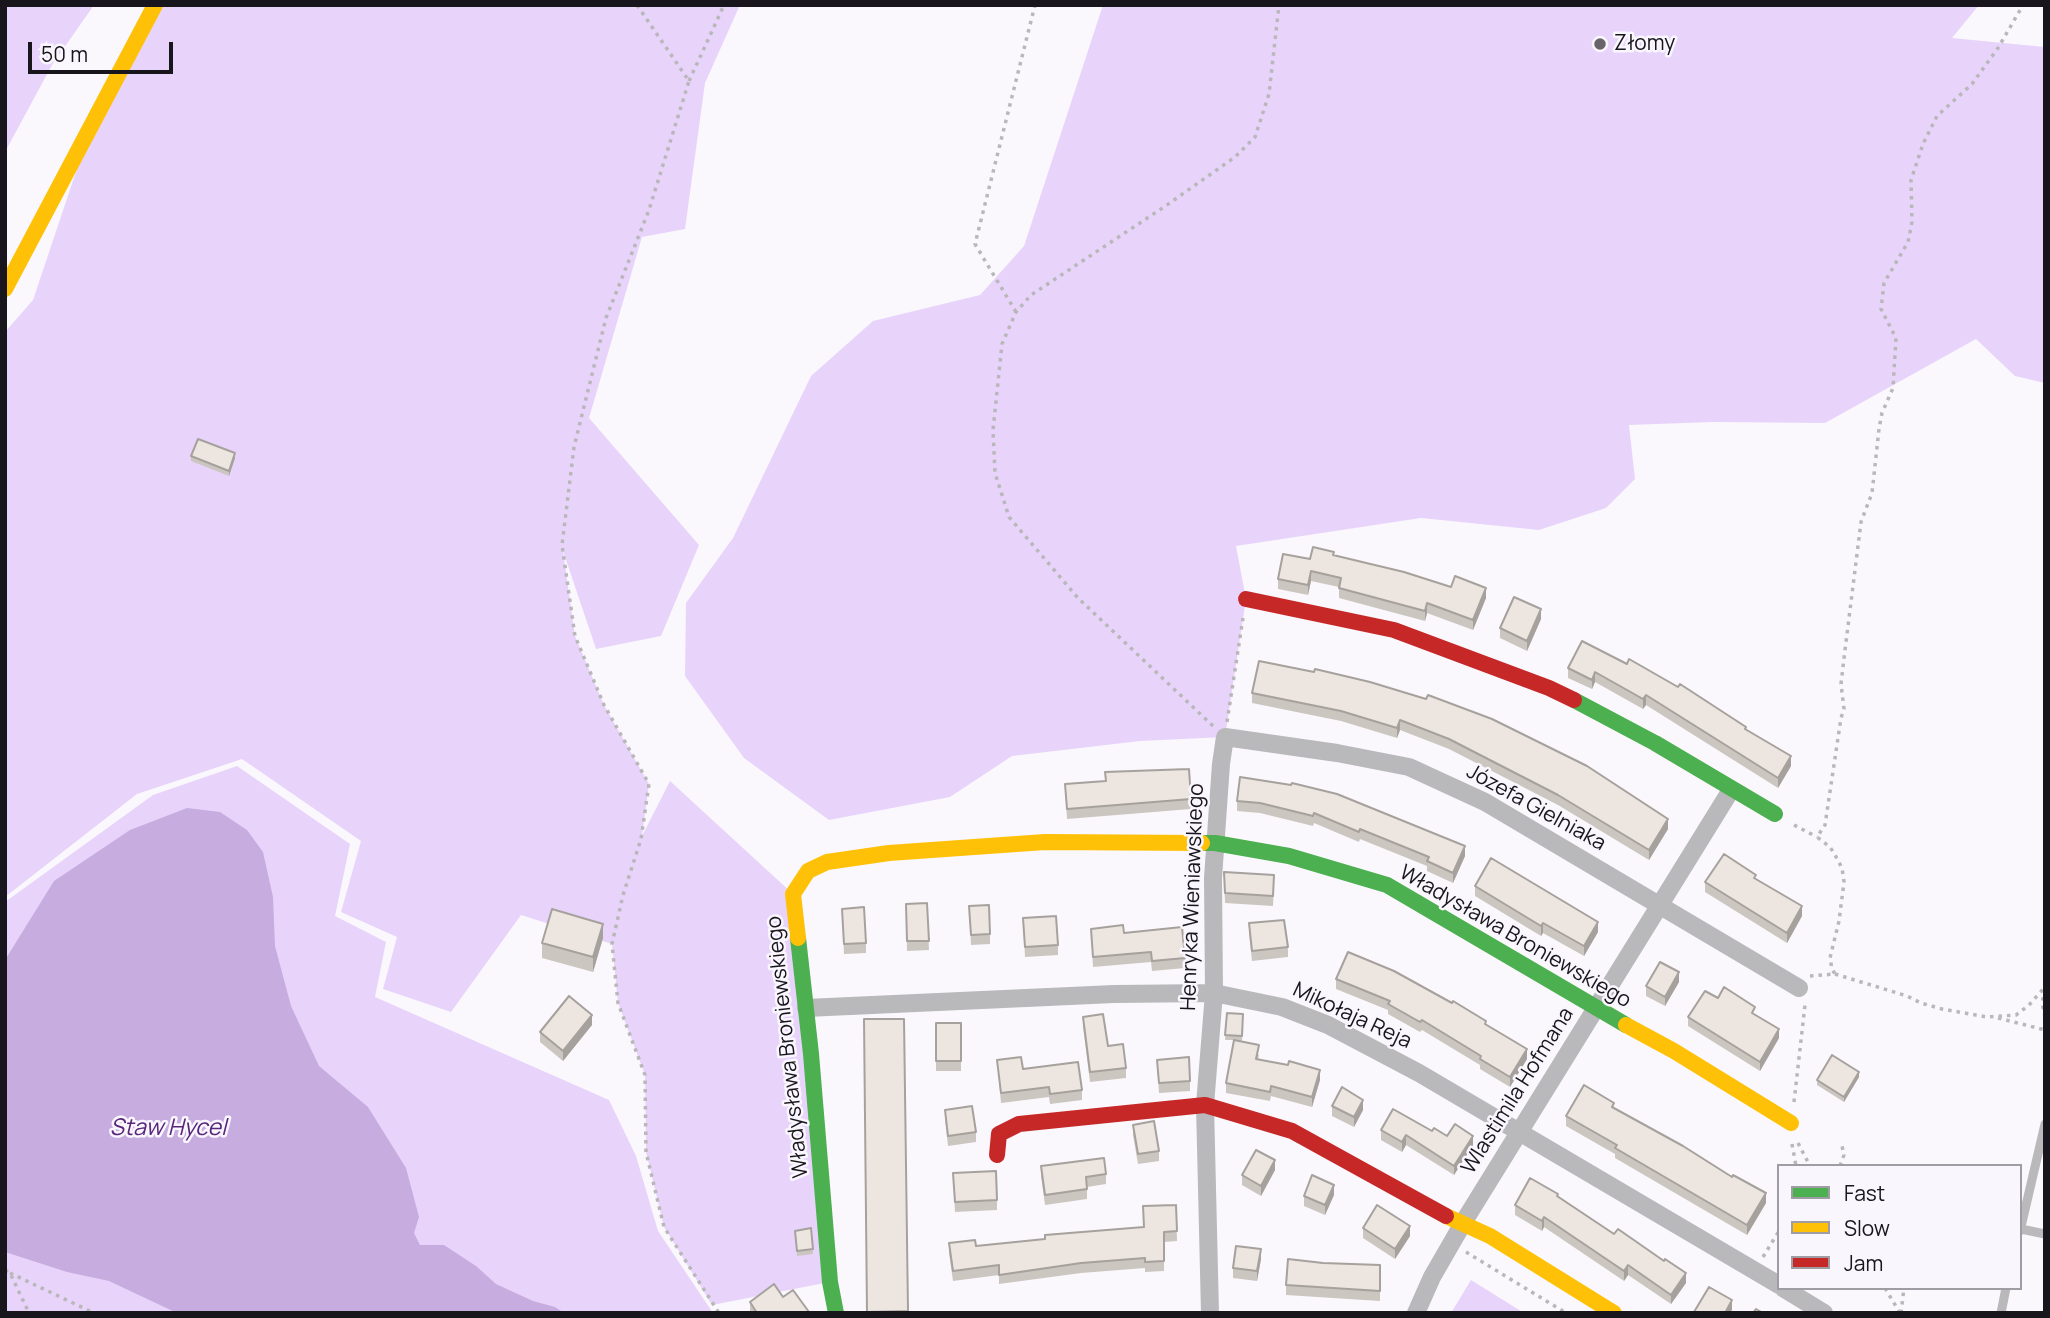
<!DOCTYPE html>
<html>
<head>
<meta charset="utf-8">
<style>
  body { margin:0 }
  #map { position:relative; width:2050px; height:1318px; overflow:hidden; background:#faf8fc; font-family:Manrope,sans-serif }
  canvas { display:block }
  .frame { position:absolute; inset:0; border:7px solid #18151c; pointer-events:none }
  .legend { position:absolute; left:1777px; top:1164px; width:245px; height:126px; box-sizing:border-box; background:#faf6fe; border:2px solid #a09ca4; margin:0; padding:9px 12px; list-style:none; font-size:21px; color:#18151c }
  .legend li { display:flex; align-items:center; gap:14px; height:35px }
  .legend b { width:35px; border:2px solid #a09ca4 }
  .scale { position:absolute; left:28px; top:42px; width:145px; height:32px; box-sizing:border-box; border:4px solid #18151c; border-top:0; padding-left:9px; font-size:21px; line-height:24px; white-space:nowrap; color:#18151c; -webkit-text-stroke:5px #faf6fe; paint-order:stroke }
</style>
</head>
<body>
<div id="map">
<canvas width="2050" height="1318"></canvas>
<div class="frame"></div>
<ul class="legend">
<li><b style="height:9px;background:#4caf50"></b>Fast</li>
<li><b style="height:9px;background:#ffc107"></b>Slow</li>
<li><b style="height:9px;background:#c62828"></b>Jam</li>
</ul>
<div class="scale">50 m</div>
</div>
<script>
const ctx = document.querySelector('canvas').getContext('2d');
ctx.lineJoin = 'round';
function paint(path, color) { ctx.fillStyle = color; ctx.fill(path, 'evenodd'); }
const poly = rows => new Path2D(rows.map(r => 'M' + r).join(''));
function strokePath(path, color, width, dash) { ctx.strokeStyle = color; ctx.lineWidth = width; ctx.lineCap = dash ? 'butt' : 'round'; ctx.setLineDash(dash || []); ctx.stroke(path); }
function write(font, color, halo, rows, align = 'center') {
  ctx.font = font + ' Manrope,sans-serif'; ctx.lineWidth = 5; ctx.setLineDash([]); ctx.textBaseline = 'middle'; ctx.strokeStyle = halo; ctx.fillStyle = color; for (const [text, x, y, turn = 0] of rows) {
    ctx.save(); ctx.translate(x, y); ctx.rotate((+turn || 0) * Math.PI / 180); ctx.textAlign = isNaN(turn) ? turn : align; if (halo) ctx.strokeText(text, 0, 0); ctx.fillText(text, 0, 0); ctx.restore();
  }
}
const green = poly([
  [5,5,94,5,52,65,5,152],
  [155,5,740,5,705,83,685,229,642,237,589,418,699,545,661,636,596,649,563,551,575,636,604,705,649,784,642,836,670,781,793,894,830,1282,712,1305,664,1227,646,1152,645,1075,618,1003,612,944,521,915,451,1012,383,989,397,937,341,912,361,841,242,759,137,794,5,897,5,332,33,300,95,115],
  [1103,5,1979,5,1952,38,2045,47,2045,383,2015,376,1976,339,1825,423,1713,422,1629,425,1635,479,1606,508,1539,530,1421,518,1236,546,1246,599,1225,737,1140,741,1012,756,950,797,829,820,744,758,685,676,686,603,733,538,811,376,873,321,980,295,1024,246],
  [237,766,350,844,335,916,386,942,375,997,609,1100,636,1156,658,1231,713,1313,5,1313,5,902,153,795],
  [1471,1280,1524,1313,1451,1313]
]);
const water = poly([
  [187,808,220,812,247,830,263,852,273,897,275,946,291,1006,319,1066,368,1107,406,1168,419,1217,414,1233,420,1245,444,1245,476,1266,496,1284,533,1301,555,1307,564,1313,177,1313,109,1281,67,1272,5,1252,5,960,54,881,130,830]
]);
const path = poly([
  [637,5,689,81,649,210,606,318,574,447,562,545,575,636,604,705,649,784,641,839,623,895,612,944,618,1003,645,1075,646,1152,664,1227,719,1313],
  [689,81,724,5],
  [1016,312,975,244,1035,5],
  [1227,722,1243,618],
  [1213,726,1078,598,1009,517,995,473,993,430,1002,344,1016,312,1031,295,1164,207,1235,157,1255,137,1269,94,1279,5],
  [1794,825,1817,837],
  [1835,974,1907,996,1921,1003,1942,1009,1987,1017,2016,1015,2029,1005,2045,987],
  [1810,976,1835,974,1832,969,1830,958,1839,921,1844,882,1842,868,1835,855,1830,847,1817,837,1825,825,1841,718,1844,709,1841,684,1844,658,1861,522,1872,493,1879,429,1882,413,1893,388,1896,338,1881,309,1884,283,1908,242,1912,222,1911,180,1923,144,1937,116,1972,84,1998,48,2023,5],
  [2045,989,2042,1003,2045,1017],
  [1998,1018,2045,1030],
  [1794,1102,1805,1005],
  [1798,1143,1810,1166],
  [1792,1144,1796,1166],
  [1840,1166,1844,1155,1842,1146],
  [1466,1252,1566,1313],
  [1763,1257,1779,1231],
  [5,1270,10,1273,29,1313],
  [10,1273,94,1313],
  [1885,1288,1900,1313],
  [1496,1313,1521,1313],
  [1901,1313,1904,1288]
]);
const lane = poly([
  [2021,1229,2045,1234],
  [2020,1231,2045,1124],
  [2001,1313,2006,1288]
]);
const street = poly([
  [806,1008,1114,994,1214,993,1282,1007,1328,1025,1419,1073,1779,1285],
  [1783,1288,1824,1313],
  [1210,1313,1205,1105,1214,993,1213,878,1221,764,1225,737,1337,753,1409,767,1485,802,1799,988],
  [1416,1313,1432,1277,1466,1218,1731,790]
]);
const fast = poly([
  [1574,700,1655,743,1775,814],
  [1202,843,1215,843,1289,856,1387,885,1626,1025],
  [798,938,811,1054,830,1282,836,1313]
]);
const slow = poly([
  [5,289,155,5],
  [798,938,793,894,808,871,827,862,889,853,1045,842,1202,843],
  [1626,1025,1674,1051,1791,1123],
  [1446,1216,1490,1236,1614,1313]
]);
const jam = poly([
  [1246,599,1394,630,1549,688,1574,700],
  [997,1155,999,1134,1019,1124,1205,1105,1292,1131,1446,1216]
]);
const wall = poly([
  [191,456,235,458,229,476,191,461],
  [1334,555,1486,598,1473,630,1427,613,1425,621,1339,598,1339,587,1311,581,1308,595,1278,589,1278,579,1310,559],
  [1541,619,1527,651,1500,638,1500,628],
  [1582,641,1746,729,1791,766,1778,788,1646,705,1643,709,1595,682,1592,689,1568,678,1568,668],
  [1259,661,1668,829,1649,860,1558,805,1449,749,1400,730,1397,738,1341,721,1252,703,1252,693],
  [1240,777,1465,856,1453,883,1427,871,1427,866,1360,839,1359,842,1314,823,1313,826,1260,813,1237,811,1237,801],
  [1065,784,1191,799,1191,809,1067,819],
  [1224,872,1274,885,1273,906,1225,903],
  [1756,879,1802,916,1787,943,1705,892,1705,882],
  [1475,886,1598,932,1584,956,1543,933,1541,936,1475,896],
  [927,903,929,950,907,951,906,904],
  [969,906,990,934,990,944,971,945],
  [842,909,866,943,866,953,844,954],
  [1023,918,1058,945,1058,955,1025,957],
  [1249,923,1288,947,1288,957,1252,961,1249,933],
  [1091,929,1124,933,1185,958,1185,968,1152,971,1151,962,1093,967],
  [603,938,593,972,542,958,542,943],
  [1336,979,1486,1025,1527,1059,1510,1087,1480,1069,1480,1065,1422,1030,1420,1032,1388,1014,1388,1010,1336,989],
  [1679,982,1665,1006,1646,996,1646,986],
  [1718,998,1755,1015,1779,1038,1760,1071,1688,1026,1688,1017],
  [1227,1013,1243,1014,1242,1041,1235,1040,1259,1055,1258,1060,1320,1080,1312,1107,1271,1096,1270,1101,1226,1093,1226,1083,1234,1040,1225,1040],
  [1083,1017,1126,1068,1126,1078,1090,1082,1083,1026],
  [864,1019,904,1019,908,1313,867,1313],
  [936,1023,961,1023,961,1071,936,1071],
  [592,1025,563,1061,540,1042,540,1032],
  [997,1060,1082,1090,1082,1100,1050,1104,1049,1097,1001,1103],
  [1157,1060,1190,1081,1190,1091,1159,1093],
  [1859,1077,1844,1102,1817,1085,1817,1080],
  [1332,1106,1363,1110,1354,1127,1332,1116],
  [1614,1108,1766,1203,1747,1235,1615,1158,1615,1154,1566,1126,1566,1116],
  [945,1110,976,1132,976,1142,948,1146,945,1119],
  [1133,1125,1159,1151,1159,1161,1138,1164,1133,1135],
  [1381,1130,1432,1131,1473,1145,1454,1175,1406,1145,1402,1152,1381,1140],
  [1041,1166,1106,1174,1106,1184,1087,1187,1087,1199,1045,1205,1041,1176],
  [1275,1170,1261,1196,1242,1185,1242,1175],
  [953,1173,997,1200,997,1210,955,1212],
  [1334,1195,1325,1215,1304,1206,1304,1196],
  [1558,1196,1686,1283,1671,1304,1628,1275,1624,1281,1544,1227,1542,1231,1515,1215,1515,1205],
  [1176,1205,1177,1241,1164,1242,1164,1271,1145,1272,1145,1268,1081,1273,999,1284,999,1275,953,1281,949,1253,949,1243,976,1246,1045,1239,1143,1227],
  [811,1228,813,1254,797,1256,795,1231],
  [1363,1228,1410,1236,1395,1259,1363,1238],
  [1261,1259,1257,1281,1233,1278,1233,1268],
  [1380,1265,1380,1301,1286,1295,1286,1285],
  [783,1297,809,1313,750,1312,750,1302]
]);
const shadedWall = poly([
  [235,453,235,458,229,476,229,471],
  [1311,571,1311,581,1308,595,1308,585],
  [1486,588,1486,598,1473,630,1473,620],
  [1427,603,1427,613,1425,621,1425,611],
  [1541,609,1541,619,1527,651,1527,641],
  [1595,672,1595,682,1592,689,1592,680],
  [1646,695,1646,705,1643,709,1643,699],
  [1400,720,1400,730,1397,738,1397,728],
  [1791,756,1791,766,1778,788,1778,778],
  [1668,819,1668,829,1649,860,1649,850],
  [1465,846,1465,856,1453,883,1453,873],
  [1802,906,1802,916,1787,943,1787,933],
  [1598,922,1598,932,1584,956,1584,946],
  [1543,923,1543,933,1541,936,1541,926],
  [603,924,603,938,593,972,593,957],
  [1679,972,1679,982,1665,1006,1665,997],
  [592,1015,592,1025,563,1061,563,1051],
  [1779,1029,1779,1038,1760,1071,1760,1062],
  [1527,1049,1527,1059,1510,1087,1510,1077],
  [1320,1070,1320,1080,1312,1107,1312,1097],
  [1859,1072,1859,1077,1844,1102,1844,1097],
  [1363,1100,1363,1110,1354,1127,1354,1117],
  [1406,1135,1406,1145,1402,1152,1402,1142],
  [1473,1136,1473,1145,1454,1175,1454,1166],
  [1275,1160,1275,1170,1261,1196,1261,1186],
  [1334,1185,1334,1195,1325,1215,1325,1205],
  [1766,1193,1766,1203,1747,1235,1747,1225],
  [1544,1217,1544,1227,1542,1231,1542,1221],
  [1410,1226,1410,1236,1395,1259,1395,1249],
  [1261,1249,1261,1259,1257,1281,1257,1271],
  [1628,1265,1628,1275,1624,1281,1624,1271],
  [1686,1273,1686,1283,1671,1304,1671,1295],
  [1732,1300,1732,1310,1730,1313,1725,1313]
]);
const building = poly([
  [198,439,235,453,229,471,191,456,198,439],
  [1313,547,1334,552,1333,555,1404,572,1451,587,1455,576,1486,588,1473,620,1427,603,1425,611,1339,588,1341,578,1311,571,1308,585,1278,579,1283,554,1310,559,1313,547],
  [1514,597,1541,609,1527,641,1500,628,1514,597],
  [1582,641,1627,664,1629,659,1678,687,1680,684,1746,727,1745,729,1791,756,1778,778,1646,695,1643,699,1595,672,1592,680,1568,668,1582,641],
  [1259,661,1314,672,1315,669,1370,682,1426,699,1428,695,1492,719,1587,766,1668,819,1649,850,1558,795,1449,739,1400,720,1397,728,1341,711,1252,693,1259,661],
  [1189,769,1191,799,1067,809,1065,784,1106,781,1105,772,1189,769],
  [1240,777,1291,785,1292,783,1337,794,1465,846,1453,873,1427,861,1429,857,1360,829,1359,832,1314,813,1313,816,1260,803,1237,801,1240,777],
  [1724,854,1756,875,1754,878,1802,906,1787,933,1705,882,1724,854],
  [1491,858,1598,922,1584,946,1543,923,1541,926,1475,886,1491,858],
  [1224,872,1274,875,1273,896,1225,893,1224,872],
  [927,903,929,941,907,941,906,904,927,903],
  [989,905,990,934,971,935,969,906,989,905],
  [864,907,866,943,844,944,842,909,864,907],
  [552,909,603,924,593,957,542,943,552,909],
  [1056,916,1058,945,1025,947,1023,918,1056,916],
  [1284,920,1288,947,1252,951,1249,923,1284,920],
  [1123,925,1124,933,1182,927,1185,958,1152,961,1151,952,1093,957,1091,929,1123,925],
  [1348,952,1394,971,1452,1003,1453,1001,1486,1021,1485,1024,1527,1049,1510,1077,1480,1059,1481,1056,1422,1020,1420,1022,1388,1004,1390,1001,1336,979,1348,952],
  [1660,962,1679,972,1665,997,1646,986,1660,962],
  [1724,987,1755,1007,1752,1013,1779,1029,1760,1062,1688,1017,1705,991,1718,998,1724,987],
  [569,996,592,1015,563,1051,540,1032,569,996],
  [1227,1013,1243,1014,1242,1036,1225,1035,1227,1013],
  [1103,1014,1108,1046,1123,1044,1126,1068,1090,1072,1083,1017,1103,1014],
  [864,1019,904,1019,908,1311,867,1312,864,1019],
  [936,1023,961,1023,961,1061,936,1061,936,1023],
  [1234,1040,1259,1045,1256,1059,1288,1065,1289,1061,1320,1070,1312,1097,1271,1086,1270,1092,1226,1083,1234,1040],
  [1832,1055,1859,1072,1844,1097,1817,1080,1832,1055],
  [1021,1057,1023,1069,1078,1062,1082,1090,1050,1094,1049,1087,1001,1093,997,1060,1021,1057],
  [1189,1057,1190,1081,1159,1083,1157,1060,1189,1057],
  [1584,1085,1614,1103,1612,1107,1683,1146,1732,1177,1733,1175,1766,1193,1747,1225,1615,1148,1617,1145,1566,1116,1584,1085],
  [1342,1087,1363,1100,1354,1117,1332,1106,1342,1087],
  [972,1106,976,1132,948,1136,945,1110,972,1106],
  [1393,1109,1432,1131,1434,1128,1447,1136,1455,1124,1473,1136,1454,1166,1406,1135,1402,1142,1381,1130,1393,1109],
  [1154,1121,1159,1151,1138,1154,1133,1125,1154,1121],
  [1256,1150,1275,1160,1261,1186,1242,1175,1256,1150],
  [1104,1158,1106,1174,1086,1177,1087,1189,1045,1195,1041,1166,1104,1158],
  [996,1171,997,1200,955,1202,953,1173,996,1171],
  [1312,1175,1334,1185,1325,1205,1304,1196,1312,1175],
  [1530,1178,1558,1194,1557,1196,1614,1234,1618,1229,1664,1261,1665,1259,1686,1273,1671,1295,1628,1265,1624,1271,1544,1217,1542,1221,1515,1205,1530,1178],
  [1176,1205,1177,1231,1164,1232,1164,1261,1145,1262,1145,1258,1081,1263,999,1275,999,1265,953,1271,949,1243,975,1240,976,1246,1045,1239,1045,1235,1144,1227,1143,1206,1176,1205],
  [1377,1205,1410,1226,1395,1249,1363,1228,1377,1205],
  [811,1228,813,1249,797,1251,795,1231,811,1228],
  [1236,1246,1261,1249,1257,1271,1233,1268,1236,1246],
  [1288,1259,1323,1263,1380,1265,1380,1291,1286,1285,1288,1259],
  [774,1284,783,1297,793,1290,809,1312,757,1313,750,1302,774,1284],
  [1709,1287,1732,1300,1725,1313,1694,1312,1709,1287],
  [1756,1309,1763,1313,1753,1313,1756,1309]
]);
const markers = [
  [1600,44,7,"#67646a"]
];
const poiNames = [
  ["Złomy",1614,44]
];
const streetNames = [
  ["Józefa Gielniaka",1536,808,29],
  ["Henryka Wieniawskiego",1193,897,-88],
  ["Władysława Broniewskiego",1515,937,30],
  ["Mikołaja Reja",1352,1016,25],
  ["Władysława Broniewskiego",788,1047,-96],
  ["Wlastimila Hofmana",1518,1091,-58]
];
const waterNames = [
  ["Staw Hycel",168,1129]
];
paint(green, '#e8d4fb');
paint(water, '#c7acdf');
strokePath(path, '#b9b7ba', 3.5, [3.5, 5]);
strokePath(lane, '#b9b8bb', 9);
strokePath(street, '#b9b8bb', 18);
strokePath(fast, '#4caf50', 16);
strokePath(slow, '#ffc107', 16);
strokePath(jam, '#c62828', 16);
paint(wall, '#ccc6c1');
paint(shadedWall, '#a6a19d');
paint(building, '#ede6e0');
strokePath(building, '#a6a19d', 2);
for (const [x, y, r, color] of markers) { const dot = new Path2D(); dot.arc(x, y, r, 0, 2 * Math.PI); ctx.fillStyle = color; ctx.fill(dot); strokePath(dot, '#faf6fe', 2.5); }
write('21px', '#18151c', '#faf6fe', poiNames, 'left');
write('21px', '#18151c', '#faf6fe', streetNames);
write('italic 23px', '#58277b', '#faf6fe', waterNames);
</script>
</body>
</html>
